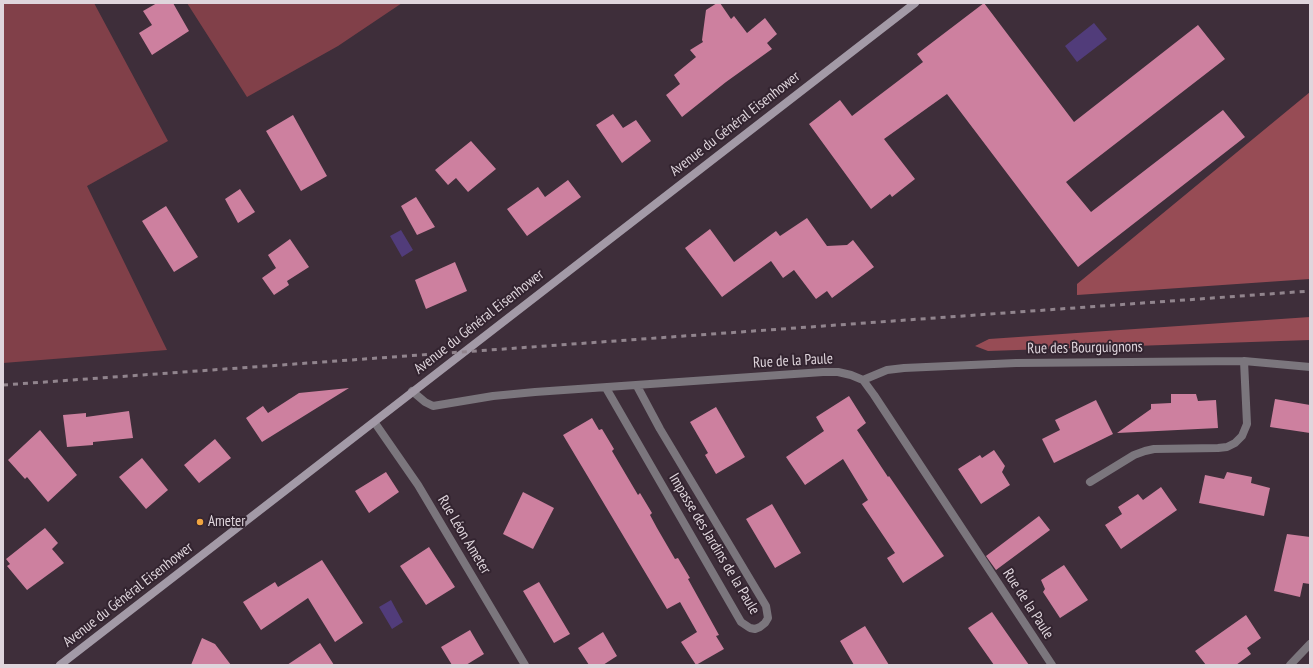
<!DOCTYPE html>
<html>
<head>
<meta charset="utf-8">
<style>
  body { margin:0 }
  #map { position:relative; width:1313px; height:668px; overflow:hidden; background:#3e2e3a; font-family:"PT Sans Narrow",sans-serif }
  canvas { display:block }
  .frame { position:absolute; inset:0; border:4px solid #dfd5dc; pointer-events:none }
</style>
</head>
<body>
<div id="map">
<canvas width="1313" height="668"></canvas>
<div class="frame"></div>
</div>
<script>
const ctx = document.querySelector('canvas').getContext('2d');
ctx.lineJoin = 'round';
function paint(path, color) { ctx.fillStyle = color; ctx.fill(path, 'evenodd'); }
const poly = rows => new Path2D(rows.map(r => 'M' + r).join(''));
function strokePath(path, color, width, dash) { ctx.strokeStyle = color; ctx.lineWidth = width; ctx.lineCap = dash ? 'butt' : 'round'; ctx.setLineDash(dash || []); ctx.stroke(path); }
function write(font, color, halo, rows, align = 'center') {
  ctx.font = font + ' "PT Sans Narrow",sans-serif'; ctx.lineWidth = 4; ctx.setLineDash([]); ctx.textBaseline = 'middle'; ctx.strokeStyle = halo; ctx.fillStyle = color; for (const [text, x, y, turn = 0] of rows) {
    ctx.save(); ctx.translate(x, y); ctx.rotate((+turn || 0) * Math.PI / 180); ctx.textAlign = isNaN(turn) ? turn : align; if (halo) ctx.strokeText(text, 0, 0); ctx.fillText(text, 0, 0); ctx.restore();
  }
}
const green = poly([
  [3,3,94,3,168,141,87,186,167,350,3,363],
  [187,3,402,3,338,46,247,97]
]);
const forest = poly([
  [1310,92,1310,279,1077,295,1077,284],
  [1310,317,1310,340,988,351,975,346,989,339]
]);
const water = poly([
  [1094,23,1107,39,1077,62,1065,46],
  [401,230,413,250,402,257,390,236],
  [391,600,403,622,392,629,379,607]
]);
const building = poly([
  [157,3,173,3,189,31,152,55,139,33,152,25,143,11],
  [717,3,720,3,731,19,734,16,747,33,765,18,777,34,767,43,772,49,726,82,682,117,666,95,680,84,674,75,696,57,690,50,703,42,702,40,706,10],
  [984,3,1074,122,1198,25,1225,59,1066,182,1091,212,1223,110,1245,137,1078,267,947,94,884,139,915,179,892,197,890,194,871,209,809,124,840,100,852,116,923,62,917,54],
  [613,114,623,128,636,120,651,141,622,163,596,125],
  [293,115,327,176,301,191,266,131],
  [471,141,496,169,468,192,456,178,448,185,435,170],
  [568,180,581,197,527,236,507,209,538,187,545,197],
  [240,189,255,212,238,223,225,199],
  [416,197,435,227,417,235,401,206],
  [166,206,198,257,174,272,142,221],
  [807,218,827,246,847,245,853,240,874,267,832,298,827,291,816,299,794,270,783,278,771,261,722,297,685,248,710,229,734,262,776,231,780,236],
  [290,239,309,267,287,281,289,285,274,295,262,278,276,268,268,255],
  [455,262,467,291,426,309,415,280],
  [349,388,262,442,246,418,263,406,268,413,299,393],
  [1171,394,1196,394,1198,401,1216,400,1218,428,1117,433,1151,409,1151,404,1171,403],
  [849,396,866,423,857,430,888,477,889,476,944,556,903,583,887,558,895,553,862,504,868,500,843,459,805,485,786,457,824,431,816,417],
  [1275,399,1310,405,1310,433,1270,427],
  [1096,400,1113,434,1054,463,1042,439,1060,430,1055,420],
  [716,407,745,457,716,474,705,455,708,453,690,422],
  [129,411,133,438,93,442,93,445,67,447,63,415,86,413,86,417],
  [592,418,599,430,602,429,614,449,612,451,638,495,640,493,652,513,650,515,657,528,675,559,678,558,690,578,688,579,719,635,716,636,724,649,696,665,681,642,697,632,680,602,667,609,563,435],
  [40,430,77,475,48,502,27,477,25,479,8,460],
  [215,439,231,458,199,483,184,465],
  [994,450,1005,466,1002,472,1010,485,981,504,958,469,980,455,982,458],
  [142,458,168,490,146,509,119,477],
  [386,472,399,492,369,513,355,491],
  [1227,472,1252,477,1251,483,1270,488,1264,516,1199,503,1205,475,1224,479],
  [1161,487,1177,510,1121,549,1105,525,1122,514,1118,507,1138,494,1143,500],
  [523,492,554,508,533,549,503,534],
  [772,504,801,553,775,568,746,519],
  [1039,516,1050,530,996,570,986,556],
  [45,528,58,543,52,549,64,563,27,590,7,566,10,564,6,559],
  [1287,534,1310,537,1310,584,1303,583,1300,597,1274,591],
  [429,547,455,587,426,605,400,566],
  [322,560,363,623,335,642,308,598,261,630,243,602,275,582,278,587],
  [1064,565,1088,600,1060,618,1043,592,1045,589,1041,580],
  [539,582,570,634,554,643,523,591],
  [992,612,1029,665,994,665,968,628],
  [1246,615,1261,638,1247,648,1251,654,1236,665,1206,665,1195,651],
  [865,626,889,665,854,665,840,641],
  [470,630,484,654,466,665,452,665,441,647],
  [603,632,617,656,603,665,589,665,578,648],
  [202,638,215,644,231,665,191,665],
  [320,643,334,665,287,665]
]);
const minor = poly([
  [863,380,887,370,904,368,1016,363,1244,361,1310,367],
  [606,388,741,622,750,628,755,629,760,627,765,623,768,618,766,606,660,429,637,386],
  [412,391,425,402,433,406,493,396,535,392,823,372,838,372,851,375,863,380,874,395,1052,665],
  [375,423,418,485,525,665],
  [1090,482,1134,455,1145,451,1154,449,1218,448,1227,447,1235,443,1242,436,1247,424,1244,361],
  [1290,665,1310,644]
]);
const secondary = poly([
  [60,665,915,3]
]);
const rail = poly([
  [3,385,1310,291]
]);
const markers = [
  [200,522,4,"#f1a540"]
];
const streetNames = [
  ["Avenue du Général Eisenhower",735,124,-38],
  ["Avenue du Général Eisenhower",479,322,-38],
  ["Rue des Bourguignons",1085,348,-1],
  ["Rue de la Paule",793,361,-3],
  ["Rue Léon Ameter",464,535,59],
  ["Impasse des Jardins de la Paule",714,544,59],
  ["Avenue du Général Eisenhower",128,595,-38],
  ["Rue de la Paule",1028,604,57]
];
const poiNames = [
  ["Ameter",208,522]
];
paint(green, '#814049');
paint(forest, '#974c55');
paint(water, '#513c7a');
paint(building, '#cd809f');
strokePath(minor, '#7b767d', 8);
strokePath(secondary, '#a39aa7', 8);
strokePath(rail, '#91848d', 3, [5, 5]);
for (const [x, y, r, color] of markers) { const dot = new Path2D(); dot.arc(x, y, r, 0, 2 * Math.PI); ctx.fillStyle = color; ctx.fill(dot); strokePath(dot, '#332430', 1.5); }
write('15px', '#dfd5dc', '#332430', streetNames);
write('15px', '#dfd5dc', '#332430', poiNames, 'left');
</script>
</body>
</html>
